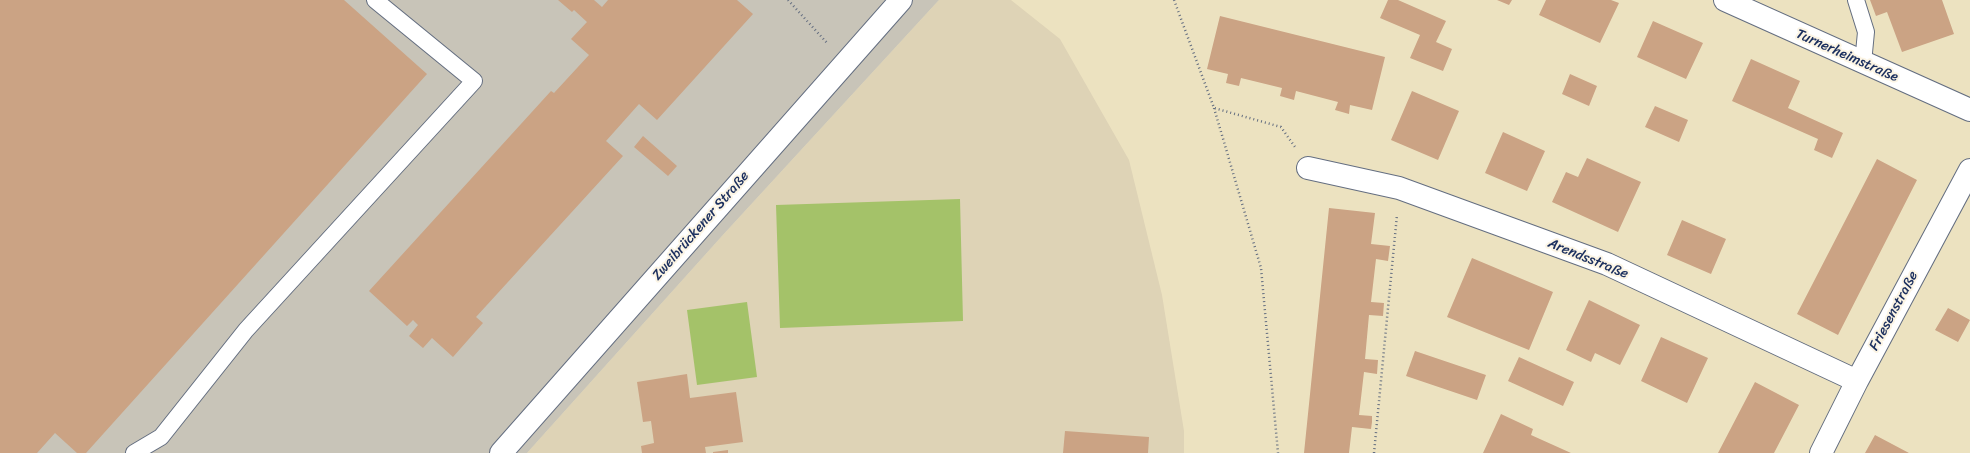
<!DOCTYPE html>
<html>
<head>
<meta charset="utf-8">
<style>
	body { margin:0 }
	canvas { display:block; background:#ece2c0 }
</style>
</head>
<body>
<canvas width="1970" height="453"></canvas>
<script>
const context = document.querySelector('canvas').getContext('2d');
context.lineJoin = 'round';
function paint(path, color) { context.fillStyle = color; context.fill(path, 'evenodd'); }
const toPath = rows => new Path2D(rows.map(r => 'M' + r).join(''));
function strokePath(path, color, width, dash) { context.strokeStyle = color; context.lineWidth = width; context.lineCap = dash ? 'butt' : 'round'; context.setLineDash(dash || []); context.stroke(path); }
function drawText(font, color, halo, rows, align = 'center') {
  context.font = font + ' Sriracha,sans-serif'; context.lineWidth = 4; context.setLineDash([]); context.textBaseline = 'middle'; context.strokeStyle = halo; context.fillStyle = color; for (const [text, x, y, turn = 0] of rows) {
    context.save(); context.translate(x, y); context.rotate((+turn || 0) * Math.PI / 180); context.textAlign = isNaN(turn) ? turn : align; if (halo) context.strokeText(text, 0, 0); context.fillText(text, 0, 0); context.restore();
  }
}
paint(toPath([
	[939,0,1011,0,1060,39,1129,160,1162,295,1184,431,1184,453,527,453,722,236]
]), '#ded3b6');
paint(toPath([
	[0,0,939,0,722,236,527,453,0,453]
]), '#c8c4b8');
paint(toPath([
	[960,199,963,321,780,328,776,205],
	[747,302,757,377,697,385,687,310]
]), '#a4c269');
paint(toPath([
	[0,0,344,0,427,74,86,453,77,453,55,433,37,453,0,453],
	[558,0,594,0,602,7,608,0,737,0,753,14,657,120,639,104,606,141,623,156,476,317,483,323,453,357,432,338,423,348,409,336,418,325,413,320,407,326,369,291,551,91,554,93,589,55,571,39,587,22,574,10,572,12],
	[1388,0,1398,0,1446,21,1436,42,1452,49,1443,71,1410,58,1420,35,1380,18],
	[1497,0,1512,0,1509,5],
	[1546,0,1611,0,1619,3,1600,43,1539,15],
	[1870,0,1942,0,1954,34,1902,52,1887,12,1876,16],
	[1220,16,1385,57,1372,110,1350,105,1349,114,1335,110,1338,102,1296,91,1294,100,1280,96,1282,88,1241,78,1239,86,1226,83,1228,74,1207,69],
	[1653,21,1703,43,1686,79,1637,57],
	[1751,59,1800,81,1788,108,1843,133,1832,158,1814,150,1818,139,1732,101],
	[1570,74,1597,86,1589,106,1562,94],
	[1412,91,1459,111,1438,160,1391,140],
	[1655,106,1688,120,1679,142,1645,127],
	[1503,132,1545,151,1527,191,1485,173],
	[643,136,677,166,668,176,634,147],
	[1587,158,1641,182,1618,232,1552,202,1566,172,1578,177],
	[1877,159,1917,180,1838,335,1797,314],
	[1329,208,1375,213,1371,244,1390,246,1388,261,1376,259,1371,302,1384,303,1383,316,1369,315,1365,359,1378,360,1377,374,1364,372,1359,415,1372,416,1372,422,1371,429,1352,427,1349,453,1304,453],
	[1682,220,1726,239,1711,274,1667,255],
	[1472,258,1553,292,1529,350,1447,317],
	[1589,300,1640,325,1620,365,1595,353,1591,362,1566,350],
	[1948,308,1970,320,1958,342,1935,330],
	[1661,337,1708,358,1687,403,1641,381],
	[1415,351,1486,375,1477,400,1406,376],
	[1519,357,1574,382,1563,406,1508,381],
	[687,374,690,398,736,392,743,442,705,447,706,453,642,453,641,446,654,443,651,421,643,422,637,382],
	[1755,382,1799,405,1774,453,1718,453],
	[1501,414,1533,429,1531,435,1571,453,1483,453],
	[1065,431,1149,437,1148,453,1063,453],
	[1875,435,1909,453,1865,453],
	[728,450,728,453,713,453,713,452]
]), '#cba384');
const lane = toPath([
	[1856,0,1866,32,1863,63],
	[134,453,161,437,246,330,474,81,375,0]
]);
const street = toPath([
	[1725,0,1970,110],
	[1308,168,1399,188,1607,264,1857,381],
	[501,453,901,0],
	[1821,453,1857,381,1970,170]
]);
strokePath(lane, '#646e80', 18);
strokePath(street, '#646e80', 24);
strokePath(toPath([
	[788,0,828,44],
	[1174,0,1214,108,1281,127,1295,147],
	[1214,108,1261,268,1278,453],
	[1374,453,1397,215]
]), '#646e80', 2.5, [1, 3]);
strokePath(lane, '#fff', 16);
strokePath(street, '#fff', 22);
drawText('14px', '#1b2f5e', '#fcf5e5', [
	["Turnerheimstraße",1847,56,24],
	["Zweibrückener Straße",701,226,-49],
	["Arendsstraße",1588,259,22],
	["Friesenstraße",1894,311,-62]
]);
</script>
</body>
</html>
